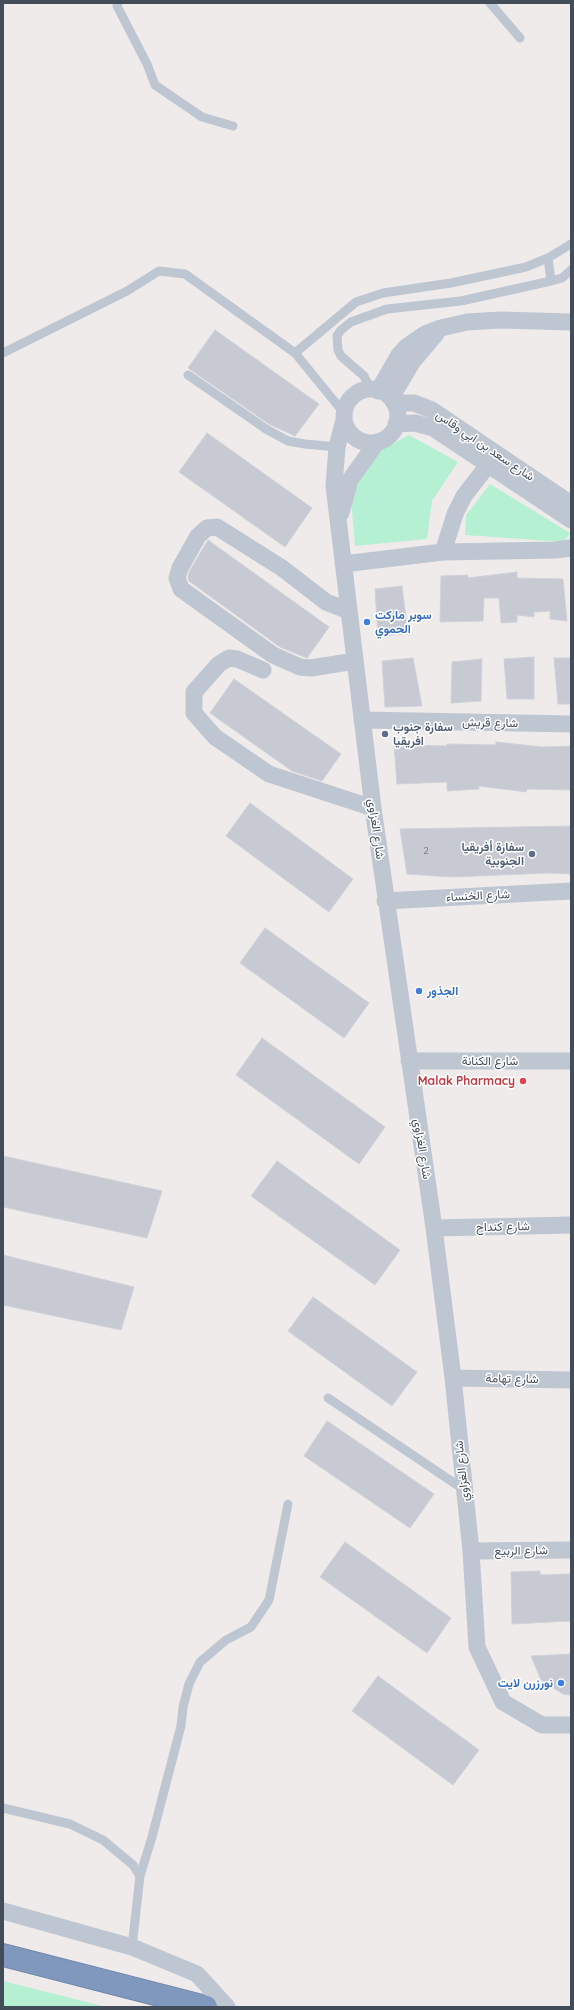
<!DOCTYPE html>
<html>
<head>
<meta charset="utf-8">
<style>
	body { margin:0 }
	#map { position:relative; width:574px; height:2010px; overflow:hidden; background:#efebeb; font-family:Quicksand,sans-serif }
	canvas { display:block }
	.frame { position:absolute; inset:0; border:4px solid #434d59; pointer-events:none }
</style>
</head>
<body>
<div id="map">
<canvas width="574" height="2010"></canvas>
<div class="frame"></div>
</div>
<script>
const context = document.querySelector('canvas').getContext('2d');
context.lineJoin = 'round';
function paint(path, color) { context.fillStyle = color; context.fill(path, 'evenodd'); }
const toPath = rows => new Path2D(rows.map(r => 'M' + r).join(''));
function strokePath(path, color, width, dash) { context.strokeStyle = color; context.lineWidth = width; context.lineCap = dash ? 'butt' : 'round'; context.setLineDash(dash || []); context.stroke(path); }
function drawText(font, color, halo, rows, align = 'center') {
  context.font = font + ' Quicksand,Vazirmatn,sans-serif'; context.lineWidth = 3; context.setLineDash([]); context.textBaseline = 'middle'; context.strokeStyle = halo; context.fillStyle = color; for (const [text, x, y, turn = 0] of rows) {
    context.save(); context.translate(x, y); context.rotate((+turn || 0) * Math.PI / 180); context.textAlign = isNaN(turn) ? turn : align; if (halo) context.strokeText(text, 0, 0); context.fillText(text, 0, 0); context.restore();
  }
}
paint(toPath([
	[409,435,458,462,432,501,427,539,355,546,351,499,373,454],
	[490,484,570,533,564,542,465,535,466,515],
	[3,1981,106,2007,3,2007]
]), '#b6f0d2');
const building = toPath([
	[215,330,319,404,295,436,269,424,188,368,215,330],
	[207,433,312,508,285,547,179,472,207,433],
	[208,540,329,627,307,658,280,647,189,581,188,578,189,572,208,540],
	[517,572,517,578,563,579,567,621,550,619,550,611,534,612,534,617,517,615,517,622,501,623,499,598,484,598,483,621,440,622,441,576,468,575,468,578,517,572],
	[402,586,408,634,378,636,375,589,402,586],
	[534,657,534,699,507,699,504,659,534,657],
	[413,658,422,706,385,707,382,661,413,658],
	[554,658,571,658,571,704,558,704,554,658],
	[482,659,481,701,451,703,452,662,482,659],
	[234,679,341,754,322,781,292,771,210,713,234,679],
	[496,742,542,747,571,746,571,790,527,789,526,792,479,786,479,789,447,791,447,782,397,784,394,745,447,746,447,744,496,745,496,742],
	[250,803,353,879,329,912,226,836,250,803],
	[571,826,571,874,549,873,452,877,407,874,400,829,571,826],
	[265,928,369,1003,344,1038,240,963,265,928],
	[262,1038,385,1127,359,1164,236,1075,262,1038],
	[3,1156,162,1191,147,1238,3,1207,3,1156],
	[277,1161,400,1250,375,1285,251,1196,277,1161],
	[3,1255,134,1287,121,1330,3,1305,3,1255],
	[313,1297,417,1372,392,1406,288,1331,313,1297],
	[327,1421,434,1494,410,1528,304,1456,327,1421],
	[345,1542,451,1618,427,1653,320,1577,345,1542],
	[540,1571,540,1575,571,1574,571,1621,512,1624,511,1572,540,1571],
	[571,1654,571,1695,563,1694,541,1680,531,1656,571,1654],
	[378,1676,479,1750,453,1785,352,1711,378,1676]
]);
paint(building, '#c7cad2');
strokePath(building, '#cfd1d8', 1);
const motorway = toPath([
	[3,1955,206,2007]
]);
strokePath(motorway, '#6b83a9', 24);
strokePath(toPath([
	[118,3,117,6,147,64,155,85,202,117,233,126],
	[490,3,520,38],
	[548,258,551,281],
	[3,353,127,291,159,271,185,274,295,353,344,413],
	[295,353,356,302,383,293,451,283,526,267,548,258,571,244],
	[188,375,266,429,288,441,305,444,337,447],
	[370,389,364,376,341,356,338,350,337,336,341,330,351,322,387,309,461,301,551,281,562,278,571,270],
	[328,1398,463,1489],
	[3,1808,70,1824,103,1840,133,1865,140,1876,132,1947],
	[140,1876,152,1837,181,1726,183,1707,189,1684,200,1662,226,1640,251,1627,269,1600,288,1504]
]), '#bec6d2', 9);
strokePath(toPath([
	'344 416a27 27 0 1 1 54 0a27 27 0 1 1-54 0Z',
	[378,391,399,355,406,347,425,334,441,328,467,322,501,320,571,322],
	[391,398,413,361,436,334],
	[394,403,414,403,432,410,571,504],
	[344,420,337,447,334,486,373,808,434,1228,453,1378,471,1551,477,1647,503,1702,542,1725,571,1725],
	[396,424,415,423,433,428,571,520],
	[341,513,350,480,377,442],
	[443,552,455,514,464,496,488,465],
	[343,564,443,552,555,550,571,548],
	[349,611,326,602,282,568,217,527,207,528,198,536,180,568,177,578,181,589,273,655,300,667,311,668,355,661],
	[263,670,237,659,229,658,219,664,194,692,194,713,215,737,269,774,373,808],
	[362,720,571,724],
	[385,901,571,891],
	[409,1061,571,1061],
	[434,1228,571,1225],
	[453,1378,571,1380],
	[471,1551,571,1550],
	[3,1911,132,1947,197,1974,227,2007]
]), '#bec6d2', 17);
strokePath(motorway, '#8098be', 22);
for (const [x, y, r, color] of [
	[367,622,4,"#3f7fe0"],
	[385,734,4,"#5c6f8a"],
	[532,854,4,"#5c6f8a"],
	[419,991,4,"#3f7fe0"],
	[523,1081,4,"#e0444e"],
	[561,1683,4,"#3f7fe0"]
]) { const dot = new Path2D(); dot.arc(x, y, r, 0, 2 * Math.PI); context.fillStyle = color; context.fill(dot); strokePath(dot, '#fff', 1.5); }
drawText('10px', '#646c77', null, [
	["2",426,851]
]);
drawText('12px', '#434d59', '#fff', [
	["شارع سعد بن ابي وقاس",485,446,34],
	["شارع قريش",490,723,1],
	["شارع الغزاوي",376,829,82],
	["شارع الخنساء",478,896,-3],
	["شارع الكنانة",490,1061],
	["شارع الغزاوي",422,1149,81],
	["شارع كنداح",503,1227,-1],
	["شارع تهامة",512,1379,1],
	["شارع الغزاوي",462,1471,-96],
	["شارع الربيع",521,1551,-1]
]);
drawText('bold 12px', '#366cbe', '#fff', [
	["سوبر ماركت",375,615],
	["الحموي",375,629],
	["الجذور",427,991],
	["نورزرن لايت",553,1683,"right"]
], 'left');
drawText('bold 12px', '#4e5e75', '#fff', [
	["سفارة جنوب",393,727],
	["افريقيا",393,741],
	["سفارة أفريقيا",524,847,"right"],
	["الجنوبية",524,861,"right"]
], 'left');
drawText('bold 12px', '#be3a42', '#fff', [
	["Malak Pharmacy",515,1081]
], 'right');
</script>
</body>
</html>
